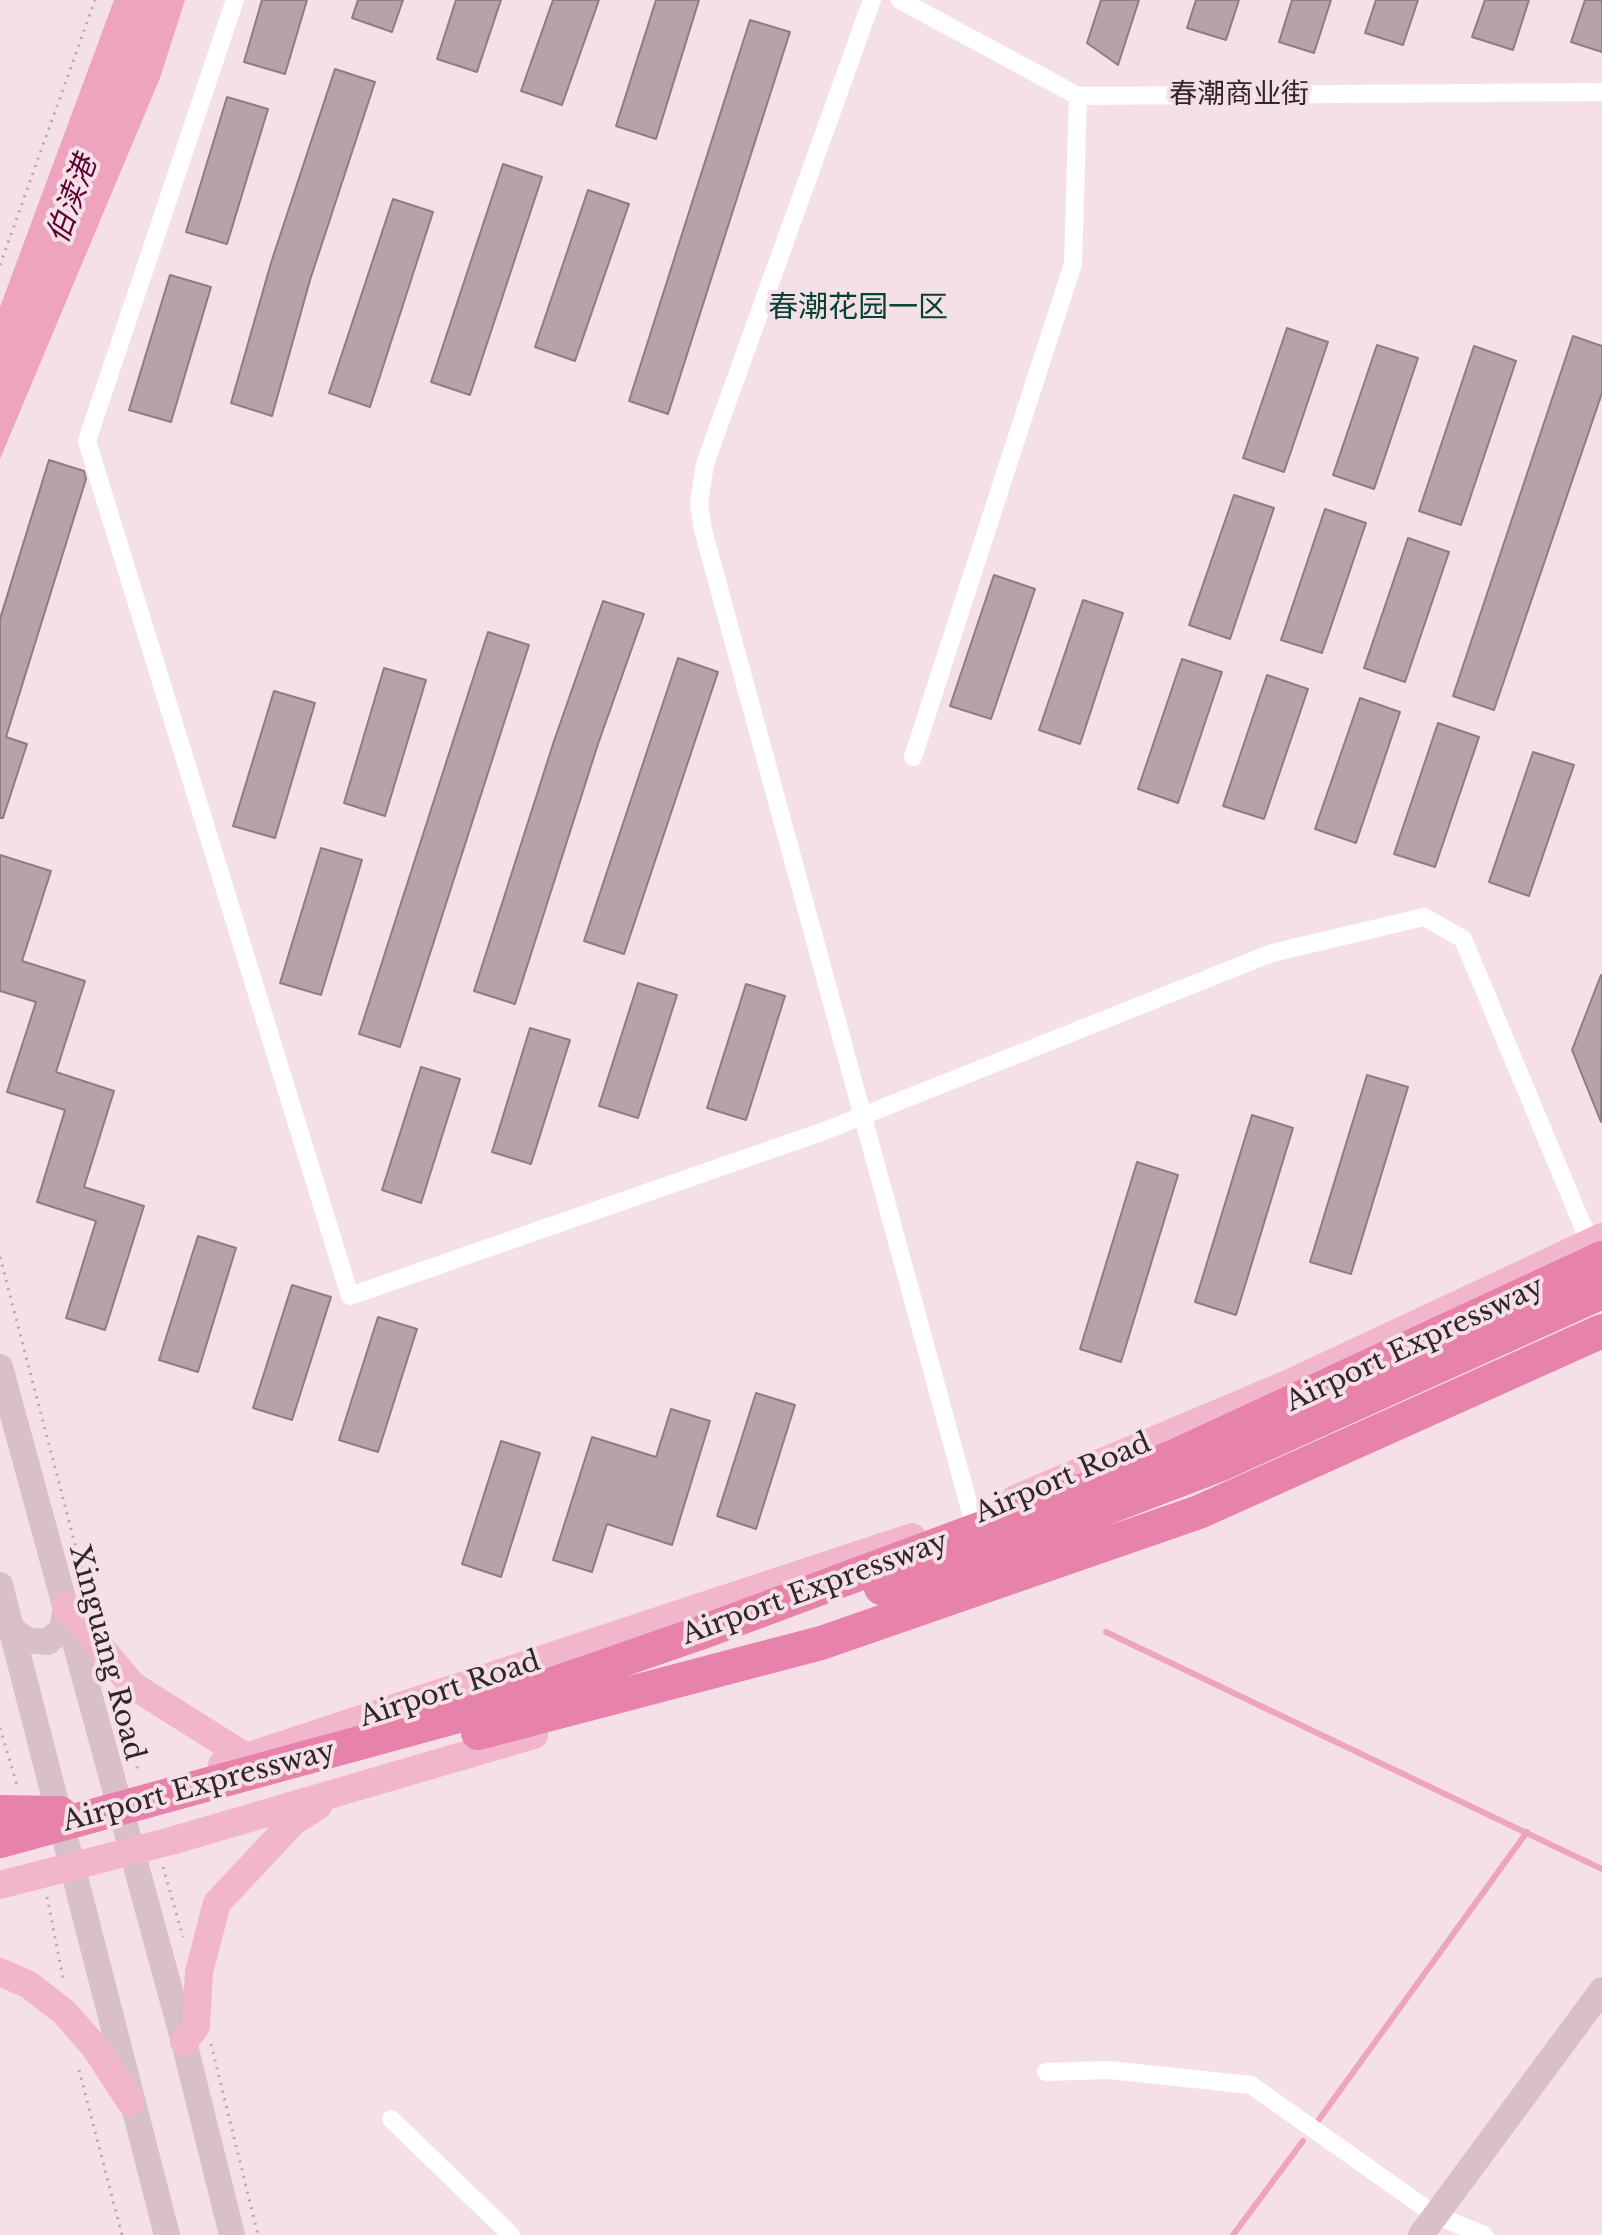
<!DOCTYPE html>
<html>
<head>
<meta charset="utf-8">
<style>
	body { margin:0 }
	canvas { display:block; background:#f6e0e7 }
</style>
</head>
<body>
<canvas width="1602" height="2235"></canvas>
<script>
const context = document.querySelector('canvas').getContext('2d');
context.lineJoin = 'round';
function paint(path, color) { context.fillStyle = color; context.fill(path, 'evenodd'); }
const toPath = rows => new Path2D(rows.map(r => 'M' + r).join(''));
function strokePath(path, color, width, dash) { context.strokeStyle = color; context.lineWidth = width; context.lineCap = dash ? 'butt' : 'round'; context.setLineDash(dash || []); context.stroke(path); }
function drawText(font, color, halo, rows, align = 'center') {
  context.font = font + ' "Libre Baskerville","Noto Sans SC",serif'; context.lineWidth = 8; context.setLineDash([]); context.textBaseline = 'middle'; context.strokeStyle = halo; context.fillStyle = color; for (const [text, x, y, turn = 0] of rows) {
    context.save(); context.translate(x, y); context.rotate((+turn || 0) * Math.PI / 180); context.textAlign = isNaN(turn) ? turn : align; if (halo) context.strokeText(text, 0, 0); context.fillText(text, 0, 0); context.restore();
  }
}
paint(toPath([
	[114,0,185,0,160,78,0,459,0,307]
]), '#eea3bf');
strokePath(toPath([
	[1106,1632,1602,1869],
	[1315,2125,1527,1832],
	[1233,2235,1303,2141]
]), '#eea3bf', 6);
const building = toPath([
	[262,0,307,0,285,74,244,62,262,0],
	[358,0,403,0,392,32,352,18,358,0],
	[456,0,501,0,477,72,437,59,456,0],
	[553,0,599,0,562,105,521,91,553,0],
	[656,0,699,0,656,139,616,126,656,0],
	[1101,0,1139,0,1118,65,1087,43,1101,0],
	[1196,0,1239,0,1226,40,1187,28,1196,0],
	[1292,0,1331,0,1314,53,1279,42,1292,0],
	[1376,0,1418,0,1403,45,1365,33,1376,0],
	[1485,0,1529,0,1513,50,1472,37,1485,0],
	[1585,0,1602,0,1602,52,1571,42,1585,0],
	[750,20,790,32,668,414,629,401,750,20],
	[335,69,375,82,310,280,272,416,231,403,271,263,335,69],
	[227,97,268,109,227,244,186,232,227,97],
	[503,164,542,177,470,395,431,382,503,164],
	[588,190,629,204,575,361,535,347,588,190],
	[393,199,433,212,370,407,329,393,393,199],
	[170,275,211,287,171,422,129,410,170,275],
	[1287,328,1328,342,1284,472,1243,458,1287,328],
	[1573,336,1602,346,1602,393,1494,710,1453,696,1573,336],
	[1377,345,1418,358,1374,489,1333,475,1377,345],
	[1474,346,1516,361,1461,525,1419,511,1474,346],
	[49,460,84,471,86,479,6,737,27,744,3,818,0,818,0,619,49,460],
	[1234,495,1274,508,1230,639,1189,625,1234,495],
	[1325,509,1366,523,1322,653,1281,640,1325,509],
	[1408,538,1449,552,1405,682,1364,668,1408,538],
	[994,575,1035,589,991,719,950,706,994,575],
	[1083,600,1123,613,1080,744,1039,730,1083,600],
	[603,601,644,614,598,744,515,1004,474,991,554,741,603,601],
	[488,632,529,645,400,1047,359,1034,488,632],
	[678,658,718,672,624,954,584,941,678,658],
	[1182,659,1222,672,1178,803,1138,789,1182,659],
	[384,668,426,680,385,816,344,803,384,668],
	[1267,675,1308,689,1264,819,1223,806,1267,675],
	[274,691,315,703,275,838,233,826,274,691],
	[1360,698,1400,712,1356,843,1315,829,1360,698],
	[1438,723,1479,737,1435,867,1394,854,1438,723],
	[1533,752,1574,765,1529,896,1489,882,1533,752],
	[321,848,362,860,321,995,280,983,321,848],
	[0,855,51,871,22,961,85,981,56,1072,114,1091,84,1187,144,1206,105,1330,66,1318,96,1221,37,1202,65,1110,7,1092,36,1002,0,991,0,855],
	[1601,975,1602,976,1601,1122,1572,1050,1601,975],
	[638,983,677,995,638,1118,599,1106,638,983],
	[746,984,785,996,746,1120,707,1108,746,984],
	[530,1028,570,1040,531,1164,492,1152,530,1028],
	[421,1067,460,1079,421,1203,382,1190,421,1067],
	[1367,1075,1408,1087,1351,1274,1310,1262,1367,1075],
	[1252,1115,1293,1128,1236,1315,1195,1302,1252,1115],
	[1137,1162,1178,1175,1121,1362,1080,1349,1137,1162],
	[198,1236,236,1248,198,1372,159,1360,198,1236],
	[292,1285,331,1297,292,1420,253,1408,292,1285],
	[378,1317,417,1329,378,1452,339,1440,378,1317],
	[756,1393,795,1405,756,1529,717,1516,756,1393],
	[671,1409,710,1421,672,1545,607,1524,592,1572,553,1560,592,1437,656,1457,671,1409],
	[501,1441,540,1453,501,1577,462,1564,501,1441]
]);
paint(building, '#b7a2a9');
strokePath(building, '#8f7b82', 2);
strokePath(toPath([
	[0,265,95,0],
	[0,1257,88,1594],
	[119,1705,139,1774],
	[0,1728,17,1785],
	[163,1867,183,1937],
	[47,1897,64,1983],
	[211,2044,258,2235],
	[79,2070,122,2235]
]), '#b8a6ac', 3, [2, 6]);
strokePath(toPath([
	[235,0,87,441,350,1296,827,1130,1272,953,1424,917,1463,939,1590,1243],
	[872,0,705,464,699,503,703,530,977,1535],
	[900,0,1078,96,1602,92],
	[913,757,1073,264,1078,96],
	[1046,2072,1109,2070,1251,2085,1435,2215,1484,2235],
	[391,2119,511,2235]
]), '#fff', 18);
strokePath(toPath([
	[0,1367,184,2042,232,2235],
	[0,1585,167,2235],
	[10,1628,27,1640,48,1642,62,1629,66,1606],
	[1421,2235,1602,1990]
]), '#d9bfc9', 26);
strokePath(toPath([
	[1015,1499,1290,1383,1602,1237],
	[66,1606,132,1685,246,1757],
	[222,1765,912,1537],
	[0,1885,171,1841,534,1735],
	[0,1972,29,1985,64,2012,94,2046,130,2101],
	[184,2042,196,2026,199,1972,217,1903,294,1821,318,1806]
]), '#f1b5cc', 28);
strokePath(toPath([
	[881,1588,988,1553,1221,1464,1602,1292],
	[478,1733,821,1643,1199,1512,1602,1331],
	[0,1812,60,1813],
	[0,1841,469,1713,700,1633,1173,1457,1602,1258]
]), '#e783aa', 34);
drawText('28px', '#2f272a', '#f6e0e7', [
	["春潮商业街",1239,95],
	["Airport Expressway",1415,1345,-25],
	["Airport Road",1063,1479,-23],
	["Airport Expressway",815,1589,-20],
	["Xinguang Road",106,1653,75],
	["Airport Road",450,1690,-18],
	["Airport Expressway",199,1787,-15]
]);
drawText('italic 30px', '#5c0333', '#f6e0e7', [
	["伯渎港",73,200,-70]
]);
drawText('30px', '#064136', '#f6e0e7', [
	["春潮花园一区",858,309]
]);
</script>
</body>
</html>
